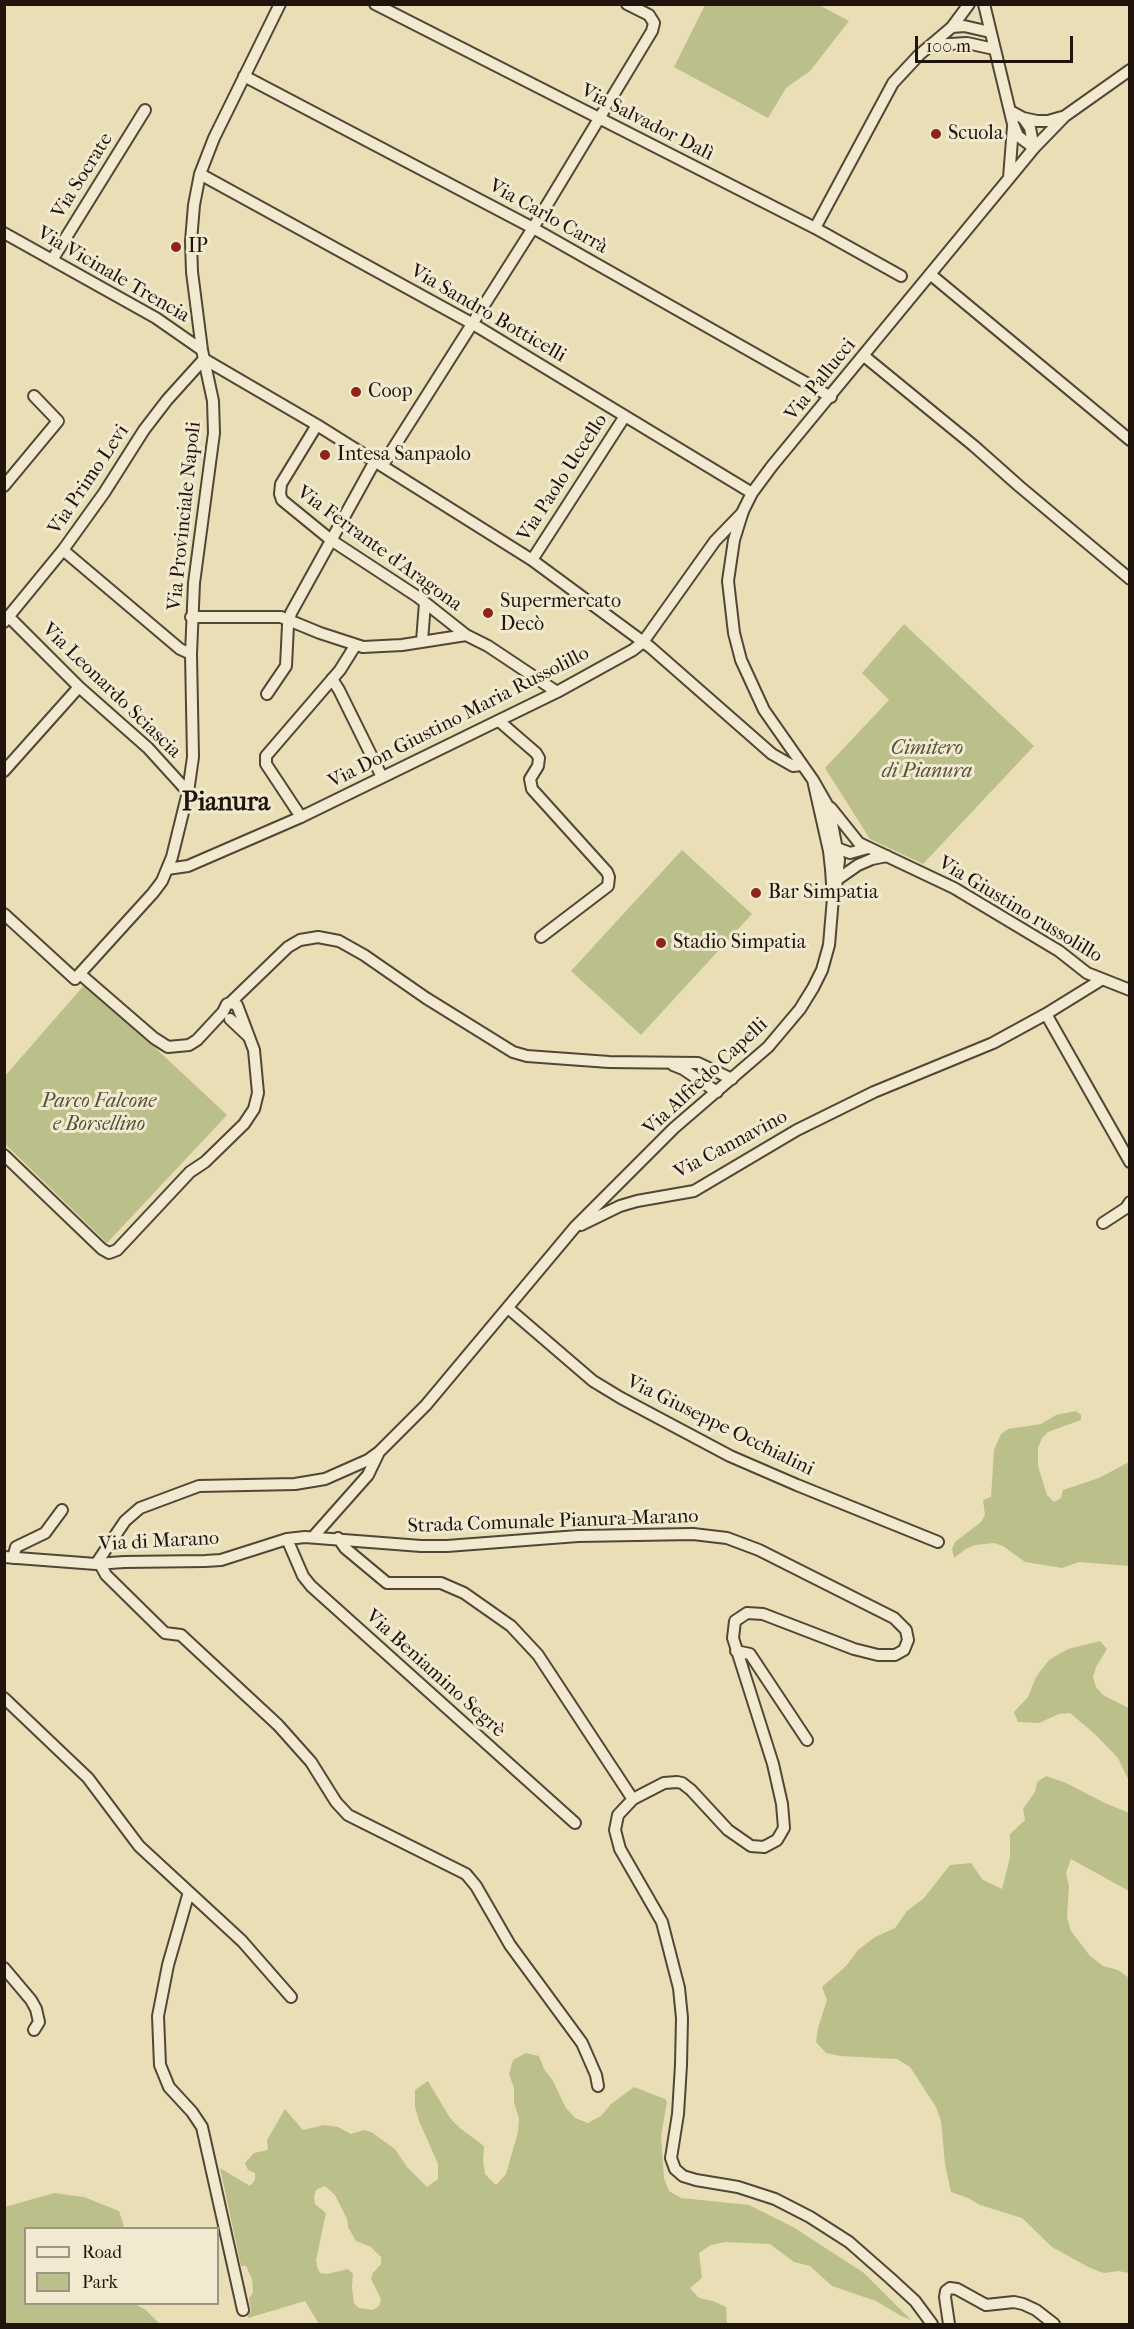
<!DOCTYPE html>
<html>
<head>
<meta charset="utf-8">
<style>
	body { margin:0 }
	#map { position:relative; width:1134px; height:2329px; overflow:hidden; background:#e9deb6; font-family:"IM FELL French Canon",serif }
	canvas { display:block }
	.frame { position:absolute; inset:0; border:6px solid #21140c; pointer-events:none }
	.legend { position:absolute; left:24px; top:2227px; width:195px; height:78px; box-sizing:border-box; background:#f1ead0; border:2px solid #9e9482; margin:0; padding:8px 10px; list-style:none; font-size:18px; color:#21140c }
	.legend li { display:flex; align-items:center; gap:12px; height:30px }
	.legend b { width:30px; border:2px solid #9e9482 }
	.scale { position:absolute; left:915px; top:36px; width:158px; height:27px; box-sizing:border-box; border:3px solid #21140c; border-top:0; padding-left:8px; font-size:18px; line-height:21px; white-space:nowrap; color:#21140c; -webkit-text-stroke:4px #f1ead0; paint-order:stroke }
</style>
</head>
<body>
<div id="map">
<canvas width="1134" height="2329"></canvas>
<div class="frame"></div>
<ul class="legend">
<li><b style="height:8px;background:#f1ead0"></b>Road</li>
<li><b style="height:16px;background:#bbc08b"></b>Park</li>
</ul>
<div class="scale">100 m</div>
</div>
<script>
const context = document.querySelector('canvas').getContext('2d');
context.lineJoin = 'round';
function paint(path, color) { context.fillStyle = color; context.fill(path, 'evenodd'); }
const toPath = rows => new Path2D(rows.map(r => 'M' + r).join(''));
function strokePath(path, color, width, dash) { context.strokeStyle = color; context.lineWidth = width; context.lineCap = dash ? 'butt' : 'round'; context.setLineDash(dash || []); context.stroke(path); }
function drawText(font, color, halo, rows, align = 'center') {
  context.font = font + ' "IM FELL French Canon",serif'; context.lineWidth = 6; context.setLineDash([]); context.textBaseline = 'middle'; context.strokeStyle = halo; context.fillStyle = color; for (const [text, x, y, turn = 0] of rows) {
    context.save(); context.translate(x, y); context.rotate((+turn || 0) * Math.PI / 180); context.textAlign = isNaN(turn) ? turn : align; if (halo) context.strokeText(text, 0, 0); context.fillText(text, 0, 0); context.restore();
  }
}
paint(toPath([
	[705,5,819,5,849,21,810,71,786,88,768,118,674,67],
	[904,624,1034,746,923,864,870,839,825,768,889,700,862,673],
	[682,850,752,914,641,1035,571,971],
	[86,983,227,1115,107,1243,5,1144,5,1076],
	[1076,1411,1081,1415,1081,1420,1048,1432,1042,1438,1038,1448,1038,1466,1047,1495,1054,1502,1061,1498,1063,1490,1099,1478,1129,1462,1129,1566,1079,1562,1062,1568,1025,1562,1003,1546,994,1543,975,1545,966,1549,954,1558,952,1549,955,1542,981,1522,985,1515,983,1500,991,1497,994,1450,1001,1434,1008,1429,1041,1424,1056,1415],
	[1100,1641,1107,1649,1096,1667,1093,1677,1096,1687,1103,1695,1129,1708,1129,1781,1118,1758,1095,1734,1070,1713,1059,1714,1039,1723,1018,1722,1014,1712,1028,1697,1036,1677,1049,1660,1068,1649],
	[1046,1776,1066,1783,1105,1803,1129,1813,1129,1891,1071,1859,1066,1873,1069,1887,1067,1917,1071,1931,1090,1956,1103,1966,1118,1970,1129,1978,1129,2273,1118,2271,1104,2273,1090,2268,1052,2247,1022,2218,980,2205,968,2198,951,2192,945,2164,941,2121,936,2107,910,2067,897,2059,840,2056,826,2053,816,2042,818,2028,827,2000,822,1987,846,1966,858,1950,875,1937,895,1928,907,1911,924,1898,950,1865,971,1863,983,1880,1002,1889,1010,1858,1010,1834,1025,1820,1023,1809,1035,1792,1037,1782],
	[526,2053,539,2056,544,2069,553,2081,566,2108,575,2118,588,2123,601,2116,611,2104,634,2087,665,2099,667,2102,661,2136,664,2178,669,2191,681,2198,749,2205,793,2227,864,2273,911,2320,901,2316,876,2301,832,2286,810,2266,794,2262,770,2244,725,2242,711,2245,699,2253,702,2278,690,2288,699,2298,713,2301,726,2307,727,2324,319,2324,305,2301,248,2318,247,2313,251,2311,249,2298,253,2293,252,2279,246,2266,241,2266,220,2168,250,2186,255,2180,255,2173,248,2170,245,2163,254,2153,268,2150,267,2140,285,2109,303,2130,324,2125,338,2127,351,2134,364,2130,371,2132,395,2149,407,2167,427,2187,438,2179,438,2164,419,2121,415,2107,415,2090,428,2081,450,2118,460,2128,484,2146,483,2160,485,2174,496,2185,506,2174,518,2132,519,2118,514,2103,514,2088,509,2074,513,2060],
	[325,2186,335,2195,347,2219,348,2227,356,2241,371,2247,381,2257,381,2264,373,2273,371,2279,381,2299,379,2306,373,2310,359,2308,354,2303,352,2288,353,2274,348,2269,327,2274,320,2273,317,2267,316,2260,326,2213,315,2204,314,2197,316,2190],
	[54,2193,84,2197,119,2211,124,2227,26,2228,26,2304,135,2304,146,2310,160,2324,5,2324,5,2207]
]), '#bbc08b');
const minor = toPath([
	[375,4,815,228,901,276],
	[984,4,1013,124,1018,136,1034,148],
	[952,27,964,26,990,32],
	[932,45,967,43,994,49],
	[244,76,533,228,831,397],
	[1010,111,1023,118,1037,121,1048,121,1062,117],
	[1023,118,1030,128,1034,148],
	[200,174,473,324,752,493],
	[1009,178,1013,127],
	[815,228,893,83,919,55,952,27,969,4],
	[4,233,156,318,202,350],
	[52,260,145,110],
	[930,274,1130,440],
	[864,356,974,446,1019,486,1130,579],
	[204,359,317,425,532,560,650,647,772,754,793,766,801,765],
	[317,425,281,484,280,494,282,500,331,540,418,597,466,635],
	[382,466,533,228,652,31,654,23,649,15,627,4],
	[4,486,58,421,34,396],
	[63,550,180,649,191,654],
	[532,560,625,416],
	[9,617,79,687,148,748,188,792],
	[191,617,281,617,320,633,363,647,402,645,466,635,488,646,557,692],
	[4,622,63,550,104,493,144,430,167,400,204,359],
	[422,641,425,603],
	[332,679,339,690,382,777],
	[267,694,286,666,288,625,291,613,375,461],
	[499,721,536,753,539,758,538,766,530,779,532,789,607,872,609,877,608,886,541,937],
	[4,771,79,687],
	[831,808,859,843,954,888,1059,951,1087,973,1130,990],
	[301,817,266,764,266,756,340,670,355,646],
	[837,848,850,853,868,848],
	[167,869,188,866,301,817,557,692,633,650,643,642,715,541,743,512],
	[838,879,858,865,872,859,887,856],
	[836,888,839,860,829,808,813,780,764,710,741,660,734,633,728,581,734,540,743,511,752,493,772,466,1034,148,1065,116,1130,70],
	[4,914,75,979,153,893,162,881,172,857,188,792,193,757,191,654,194,583,214,433,213,401,202,350,192,272,191,241,194,205,200,174,214,138,280,4],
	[230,1003,288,947,300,940,318,937,339,941,364,955,426,998,513,1052,527,1056,609,1062,698,1063,732,1079],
	[1046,1014,1130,1162],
	[230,1019,248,1036],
	[673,1065,683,1069,717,1092],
	[4,1155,102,1249,109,1253,117,1250,190,1172,205,1162,244,1124,254,1109,258,1093,254,1050,237,1005,232,1003,227,1004,223,1012,197,1040,189,1045,168,1047,154,1038,80,974],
	[1103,1223,1126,1208,1130,1202],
	[581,1225,620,1206,637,1201,694,1191,797,1130,874,1092,993,1043,1046,1014,1101,980],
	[508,1308,593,1381,621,1398,730,1456,797,1485,938,1542],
	[313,1537,368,1475,379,1452],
	[338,1538,345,1548,387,1583,441,1583,464,1593,511,1626,538,1655,630,1795],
	[287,1539,303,1576,311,1586,575,1823],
	[4,1557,96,1564,124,1562,205,1561,221,1560,287,1539,305,1537,421,1546,447,1546,578,1536,693,1534,727,1538,759,1550,894,1618,906,1630,908,1640,904,1650,895,1655,878,1655,854,1649,763,1614,747,1613,735,1621,733,1638,773,1764,782,1804,784,1828,777,1840,764,1847,751,1846,728,1830,691,1790,682,1783,677,1782,664,1783,633,1799,618,1815,615,1830,620,1849,662,1922,679,1988,682,2018,681,2065,678,2114,671,2158,675,2169,683,2176,696,2180,738,2187,775,2199,810,2217,849,2242,890,2278,915,2301,932,2324],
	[13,1558,16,1547,45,1533,62,1510],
	[96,1564,125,1521,140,1508,199,1486,295,1484,325,1479,368,1460,379,1452,426,1405,575,1227,674,1128,768,1047,800,1009,813,988,822,970,829,945,833,898,831,869,829,851,813,780],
	[100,1564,106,1575,165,1633,181,1635,278,1725,311,1762,336,1802,348,1815,466,1874,476,1886,510,1945,582,2043,596,2075,598,2086],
	[736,1651,750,1654,807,1740],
	[4,1698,88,1778,139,1846,242,1941,291,1997],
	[189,1892,168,1965,158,2016,160,2065,169,2087,192,2112,202,2127,243,2310],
	[4,1968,31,2000,36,2009,39,2022,34,2030],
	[949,2324,945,2297,946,2291,950,2288,957,2289,986,2305,1014,2302,1023,2304,1036,2310,1054,2324]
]);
strokePath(minor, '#534636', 14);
strokePath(minor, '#f1ead0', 10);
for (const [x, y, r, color] of [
	[936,134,6,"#8f2418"],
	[176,247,6,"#8f2418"],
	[356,392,6,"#8f2418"],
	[325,455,6,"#8f2418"],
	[488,613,6,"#8f2418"],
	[756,893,6,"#8f2418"],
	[661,943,6,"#8f2418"]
]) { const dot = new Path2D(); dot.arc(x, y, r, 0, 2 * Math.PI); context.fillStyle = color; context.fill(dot); strokePath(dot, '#f1ead0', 2); }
drawText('20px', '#21140c', '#f1ead0', [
	["Via Salvador Dalì",647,123,27],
	["Via Socrate",83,176,-58],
	["Via Carlo Carrà",548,217,29],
	["Via Vicinale Trencia",113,275,30],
	["Via Sandro Botticelli",488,314,30],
	["Via Pallucci",821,380,-51],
	["Via Paolo Uccello",563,478,-57],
	["Via Primo Levi",89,480,-56],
	["Via Provinciale Napoli",185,516,-84],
	["Via Ferrante d'Aragona",379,549,36],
	["Via Leonardo Sciascia",111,691,44],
	["Via Don Giustino Maria Russolillo",459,718,-27],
	["Via Giustino russolillo",1020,910,31],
	["Via Alfredo Capelli",706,1077,-43],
	["Via Cannavino",731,1145,-28],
	["Via Giuseppe Occhialini",720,1426,26],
	["Strada Comunale Pianura-Marano",553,1522,-2],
	["Via di Marano",159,1542,-3],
	["Via Beniamino Segrè",435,1674,42]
]);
drawText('20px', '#21140c', '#f1ead0', [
	["Scuola",948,134],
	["IP",188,247],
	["Coop",368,392],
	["Intesa Sanpaolo",337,455],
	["Supermercato",500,602],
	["Decò",500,625],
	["Bar Simpatia",768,893],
	["Stadio Simpatia",673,943]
], 'left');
drawText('italic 20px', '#575038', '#f1ead0', [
	["Cimitero",927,749],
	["di Pianura",927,772],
	["Parco Falcone",99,1102],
	["e Borsellino",99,1125]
]);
drawText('bold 26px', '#21140c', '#f1ead0', [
	["Pianura",226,804]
]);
</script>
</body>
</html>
